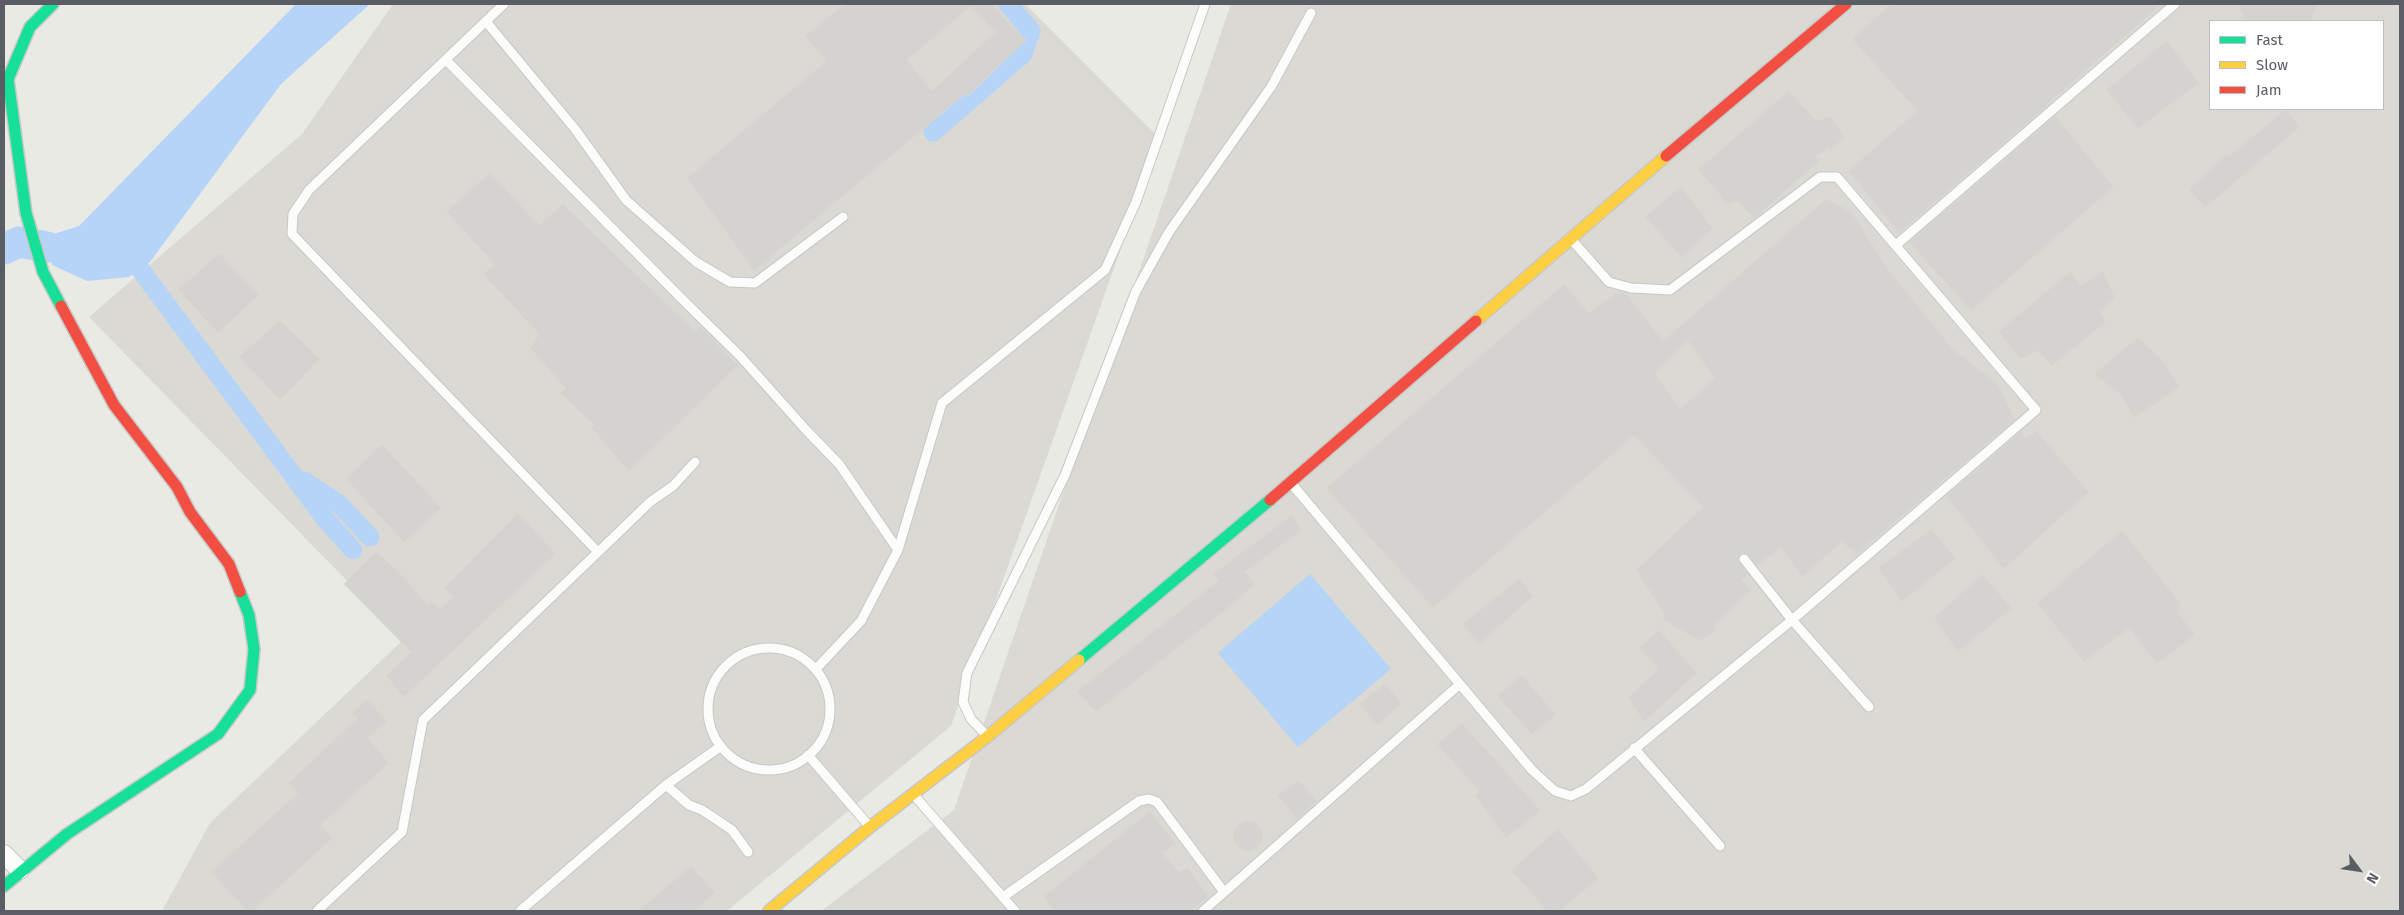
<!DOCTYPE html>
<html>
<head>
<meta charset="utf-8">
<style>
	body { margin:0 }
	#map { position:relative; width:2404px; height:915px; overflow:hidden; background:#eaeae4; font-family:"Fira Sans",sans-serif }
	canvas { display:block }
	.frame { position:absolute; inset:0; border:5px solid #5a5d63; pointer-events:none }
	.legend { position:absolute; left:2209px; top:20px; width:175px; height:90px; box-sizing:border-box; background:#fff; border:1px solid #bdbec1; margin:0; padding:6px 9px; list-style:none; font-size:15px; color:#5a5d63 }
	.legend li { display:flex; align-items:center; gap:10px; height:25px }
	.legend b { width:25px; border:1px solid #bdbec1 }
	.north { position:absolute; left:2334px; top:845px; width:50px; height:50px; -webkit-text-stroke:4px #fff; paint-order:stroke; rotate:121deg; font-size:14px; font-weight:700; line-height:20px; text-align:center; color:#5a5d63 }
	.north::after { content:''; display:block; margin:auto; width:18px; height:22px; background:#5a5d63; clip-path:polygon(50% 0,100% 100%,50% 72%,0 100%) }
</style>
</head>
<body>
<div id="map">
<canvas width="2404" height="915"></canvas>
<div class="frame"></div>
<ul class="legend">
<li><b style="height:6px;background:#16e098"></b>Fast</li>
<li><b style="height:6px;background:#ffcf43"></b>Slow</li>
<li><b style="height:6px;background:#f24e42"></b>Jam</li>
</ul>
<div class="north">N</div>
</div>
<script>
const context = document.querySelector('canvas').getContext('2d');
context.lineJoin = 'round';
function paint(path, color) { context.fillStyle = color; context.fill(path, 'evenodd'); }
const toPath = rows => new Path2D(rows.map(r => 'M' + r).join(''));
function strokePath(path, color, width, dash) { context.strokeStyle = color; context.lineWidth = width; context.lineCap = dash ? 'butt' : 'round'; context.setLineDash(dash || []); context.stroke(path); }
paint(toPath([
	[393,4,1025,4,1160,139,951,726,727,911,162,911,210,823,404,639,89,317,302,134],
	[1231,4,2400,4,2400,911,821,911,954,810],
	[2210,21,2383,21,2383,109,2210,109]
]), '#dad9d4');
paint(toPath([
	[296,4,370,4,281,84,150,262,129,277,87,281,52,265,44,237,79,226],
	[1310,574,1391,669,1298,747,1218,653]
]), '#b6d4f7');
strokePath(toPath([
	[933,132,1023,54,1031,31,1008,4],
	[140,269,326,520,353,550],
	[304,481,340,505,370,537]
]), '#b6d4f7', 19);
strokePath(toPath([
	[4,249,19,242,47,247]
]), '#b6d4f7', 31);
const building = toPath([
	[844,4,991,4,1026,40,968,96,966,93,754,271,687,178,826,61,805,36,844,4],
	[971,6,995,32,932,91,907,60,971,6],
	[1891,4,2162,4,2046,105,2047,106,1899,233,1848,171,1917,111,1852,39,1891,4],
	[2239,4,2318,4,2311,21,2244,21,2239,4],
	[2167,40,2199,83,2138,129,2106,90,2167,40],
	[1789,90,1816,121,1830,116,1845,137,1831,150,1829,147,1816,157,1819,161,1754,219,1738,201,1728,204,1698,170,1789,90],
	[2286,109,2300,127,2205,208,2189,189,2226,155,2228,157,2286,109],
	[2055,116,2114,187,1971,311,1909,242,2055,116],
	[490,173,539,225,563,204,695,331,700,326,738,365,629,472,591,427,594,425,560,393,565,388,530,348,539,334,483,274,494,264,446,211,490,173],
	[1681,186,1713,229,1682,258,1645,217,1681,186],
	[1826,199,1851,211,1887,268,1953,349,1998,384,2015,420,1857,554,1842,542,1802,577,1781,547,1758,566,1747,553,1741,554,1738,560,1748,574,1742,580,1752,590,1716,623,1716,631,1699,641,1662,619,1665,615,1636,570,1703,507,1634,436,1433,608,1326,488,1564,284,1589,313,1618,291,1626,293,1663,341,1826,199],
	[1688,341,1714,378,1680,409,1655,373,1688,341],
	[219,253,259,295,218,333,178,290,219,253],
	[2103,270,2115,298,2101,312,2106,322,2052,366,2038,351,2020,359,1998,332,2071,271,2081,286,2103,270],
	[280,320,320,359,280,400,239,357,280,320],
	[2138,337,2164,362,2180,387,2134,418,2121,395,2094,374,2138,337],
	[2036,430,2089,492,2004,569,1946,496,2021,431,2025,439,2036,430],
	[382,444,441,508,404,543,346,479,382,444],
	[518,513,556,554,404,697,386,676,411,652,344,584,376,551,404,577,427,605,431,601,440,609,453,597,444,588,518,513],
	[1292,515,1302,530,1245,572,1255,584,1233,604,1096,712,1077,691,1218,581,1213,574,1292,515],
	[1931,529,1956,558,1902,602,1878,568,1931,529],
	[2122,530,2182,605,2177,611,2195,635,2157,664,2129,628,2084,662,2037,603,2122,530],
	[1982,574,2012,608,1958,652,1934,618,1982,574],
	[1520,578,1533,596,1480,644,1462,624,1520,578],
	[1659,630,1697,673,1644,722,1628,698,1658,669,1639,648,1659,630],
	[1522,675,1556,715,1532,735,1497,696,1522,675],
	[1385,683,1402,704,1377,725,1359,704,1385,683],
	[367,699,387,721,368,738,389,763,321,825,333,838,253,911,247,911,211,872,298,793,289,783,357,718,352,713,367,699],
	[1462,723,1541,811,1506,838,1475,795,1479,791,1437,744,1462,723],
	[1299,780,1317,801,1297,819,1277,795,1299,780],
	[1150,811,1175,843,1163,853,1179,872,1188,868,1209,897,1190,911,1055,911,1043,897,1150,811],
	'1233 836a15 15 0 1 1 30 0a15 15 0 1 1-30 0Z',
	[1558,829,1599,878,1560,911,1547,911,1511,870,1558,829],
	[691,866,715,893,694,911,638,911,691,866]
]);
paint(building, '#d4d3cf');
strokePath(building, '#dad9d4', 1);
const lane = toPath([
	[504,4,486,21,493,30,575,129,626,200,696,262,730,282,755,283,843,217],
	[486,21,309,190,293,214,292,234,598,552],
	[446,60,681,298,740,356,807,431,839,464,898,550],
	[1896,245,2175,4],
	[1291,483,1532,770,1555,791,1571,796,1586,789,1792,620,2036,410,1837,177,1820,177,1670,290,1631,288,1609,282,1570,238],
	[1744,559,1792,620,1869,707],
	'708 709a61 61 0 1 1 122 0a61 61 0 1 1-122 0Z',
	[816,669,861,621,898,550,942,403,1105,270,1136,202,1205,4],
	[987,736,971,719,963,702,967,673,1065,475,1136,291,1169,232,1271,87,1311,13],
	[1634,748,1720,846],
	[808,755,870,827],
	[666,785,689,805,702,810,732,830,748,852],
	[913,794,1015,911],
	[1003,897,1139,801,1149,799,1157,802,1224,892],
	[317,911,402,832,423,720,618,533,650,502,673,486,695,462],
	[520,911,666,785,721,746],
	[1203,911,1460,684]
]);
const street = toPath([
	[4,854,20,870]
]);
const fast = toPath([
	[53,4,30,27,8,79,26,213,43,272,61,306],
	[1079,660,1270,500],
	[4,886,67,834,218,734,250,690,254,649,249,615,240,592]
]);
const slow = toPath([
	[1476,321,1666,156],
	[769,911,870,827,987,737,1079,660]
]);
const jam = toPath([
	[1666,156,1846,4],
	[61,306,114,405,177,487,190,512,229,564,240,592],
	[1270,500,1476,321]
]);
strokePath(lane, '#c7c8c6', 11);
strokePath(street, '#c7c8c6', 20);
strokePath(fast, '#c7c9c8', 14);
strokePath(slow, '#c7c9c8', 14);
strokePath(jam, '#c7c9c8', 14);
strokePath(lane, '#fcfcfb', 9);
strokePath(street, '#fcfcfb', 18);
strokePath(fast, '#16e098', 11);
strokePath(slow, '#ffcf43', 11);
strokePath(jam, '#f24e42', 11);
</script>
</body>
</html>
